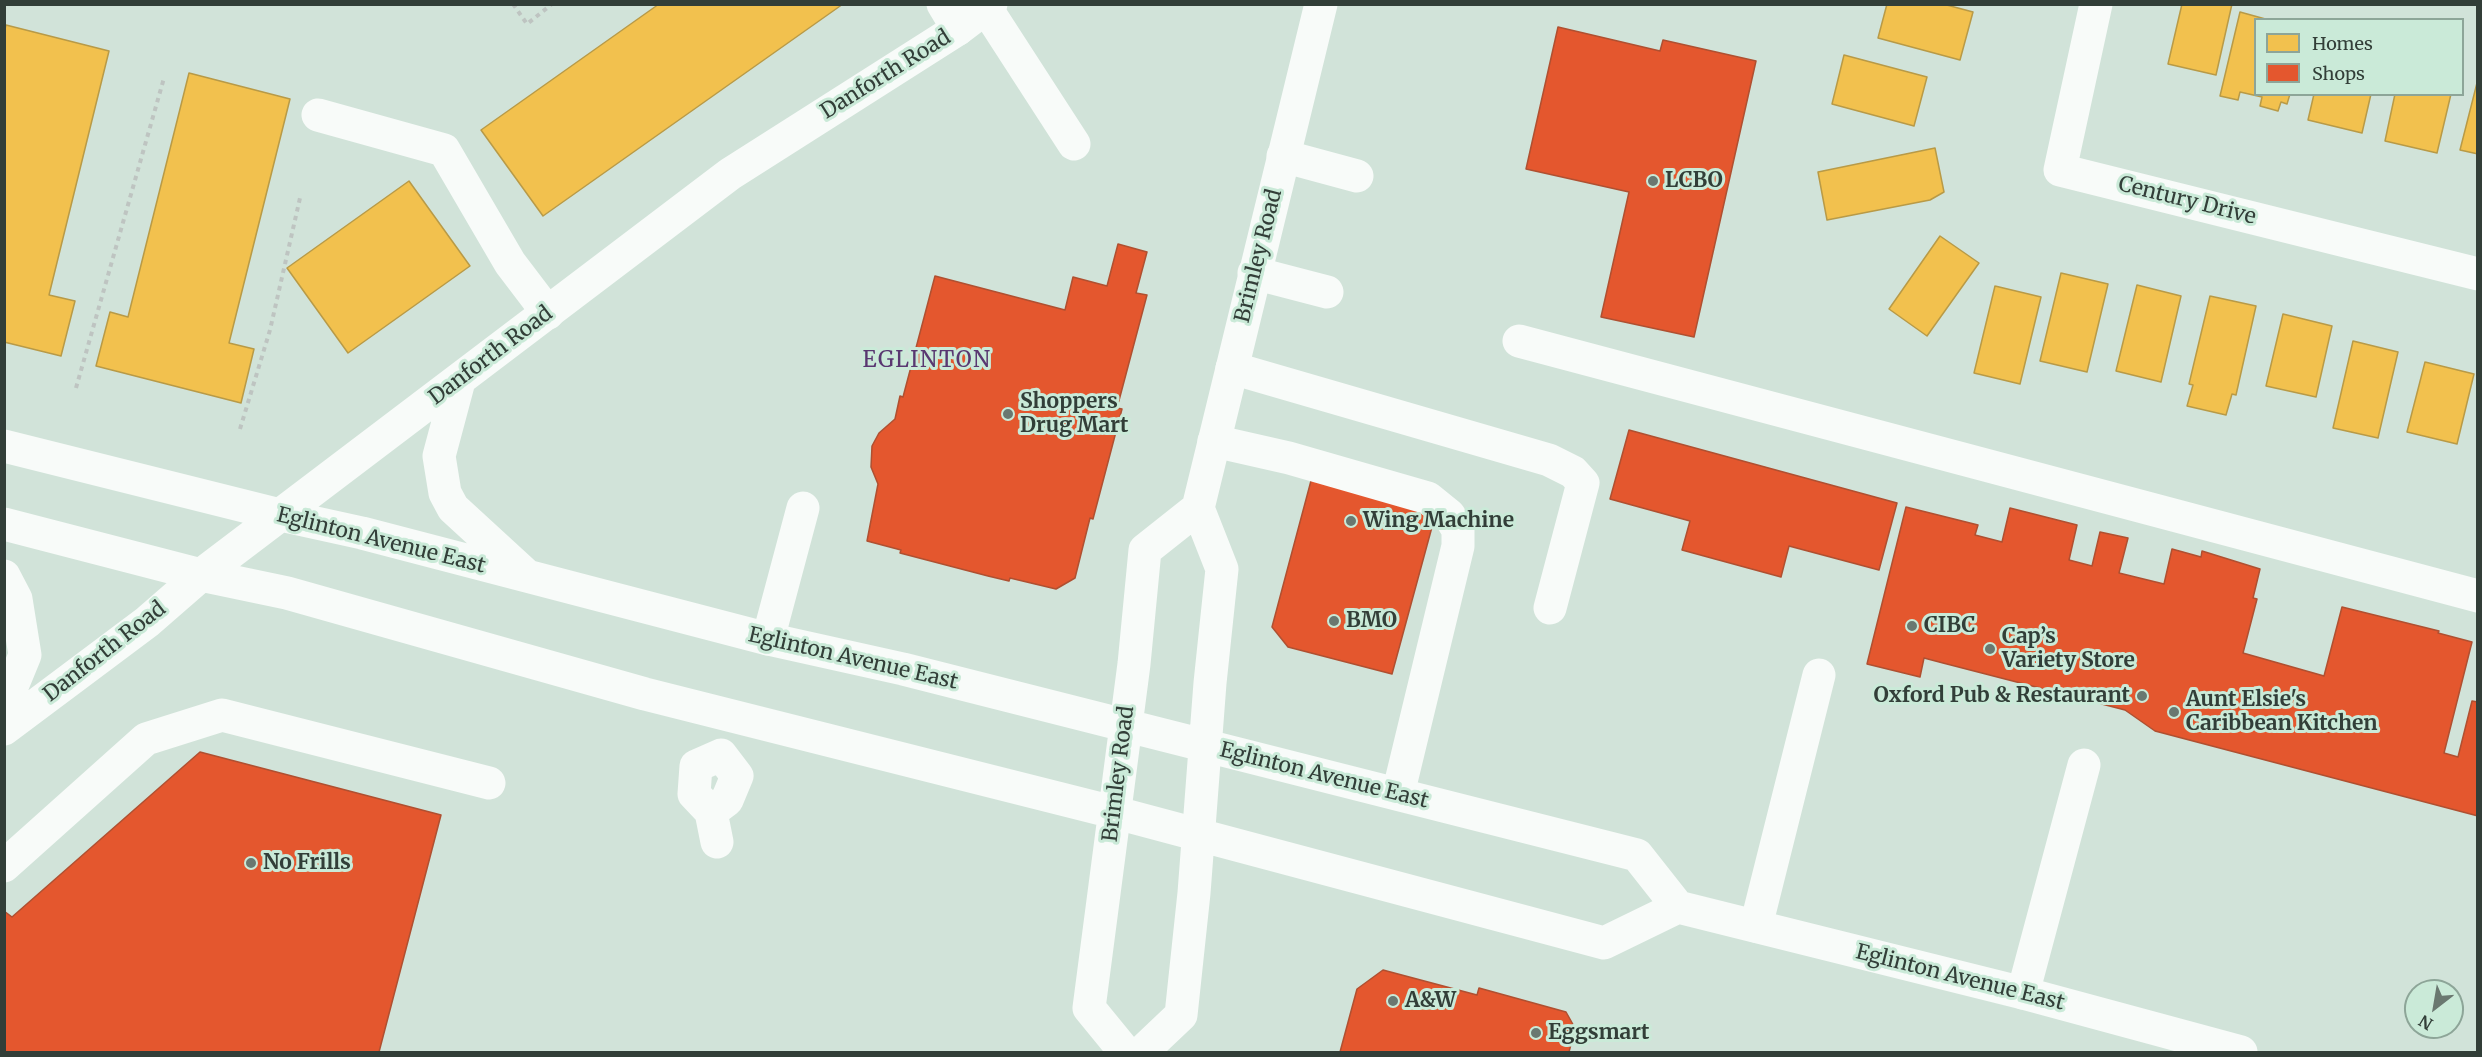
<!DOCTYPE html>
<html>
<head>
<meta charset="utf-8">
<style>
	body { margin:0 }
	#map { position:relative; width:2482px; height:1057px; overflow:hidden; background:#d1e3d9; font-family:Merriweather,serif }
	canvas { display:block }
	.frame { position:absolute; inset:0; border:6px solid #323e38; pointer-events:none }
	.legend { position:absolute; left:2254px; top:18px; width:210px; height:78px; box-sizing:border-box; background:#caead8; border:2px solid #8da598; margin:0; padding:8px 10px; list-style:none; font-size:18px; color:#323e38 }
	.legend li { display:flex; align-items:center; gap:12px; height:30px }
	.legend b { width:30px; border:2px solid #8da598 }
	.north { position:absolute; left:2404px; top:979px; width:60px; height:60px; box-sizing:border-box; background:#caead8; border:2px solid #8da598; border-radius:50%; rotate:211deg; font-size:16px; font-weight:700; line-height:24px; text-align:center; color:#323e38 }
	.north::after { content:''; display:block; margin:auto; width:21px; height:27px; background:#6a7870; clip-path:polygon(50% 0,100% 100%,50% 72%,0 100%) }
</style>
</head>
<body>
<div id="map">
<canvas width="2482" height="1057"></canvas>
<div class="frame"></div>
<ul class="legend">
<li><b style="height:16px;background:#f2c14e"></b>Homes</li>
<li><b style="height:16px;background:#e4572e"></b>Shops</li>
</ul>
<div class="north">N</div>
</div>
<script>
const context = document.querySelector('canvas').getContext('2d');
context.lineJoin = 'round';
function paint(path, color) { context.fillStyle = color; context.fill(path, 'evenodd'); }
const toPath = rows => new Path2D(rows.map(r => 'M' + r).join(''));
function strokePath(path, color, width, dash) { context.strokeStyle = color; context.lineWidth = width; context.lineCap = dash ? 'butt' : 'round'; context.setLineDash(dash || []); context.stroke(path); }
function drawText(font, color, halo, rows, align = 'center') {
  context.font = font + ' Merriweather,serif'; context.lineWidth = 6; context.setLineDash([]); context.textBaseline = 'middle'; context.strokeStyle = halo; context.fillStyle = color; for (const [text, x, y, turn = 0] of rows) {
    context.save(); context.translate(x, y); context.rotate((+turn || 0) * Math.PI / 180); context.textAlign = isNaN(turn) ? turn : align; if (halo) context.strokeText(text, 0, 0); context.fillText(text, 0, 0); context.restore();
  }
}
const homes = toPath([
	[659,4,843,4,543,216,481,130,659,4],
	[1887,4,1943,4,1973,12,1960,60,1878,38,1887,4],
	[2182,4,2232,4,2216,75,2168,64,2182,4],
	[2240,12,2269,20,2256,20,2256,94,2290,94,2287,104,2281,102,2278,111,2260,106,2262,97,2240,92,2238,100,2220,96,2240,12],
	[6,25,109,51,49,295,75,301,61,356,4,342,4,33,6,25],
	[1844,55,1927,77,1914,126,1832,104,1844,55],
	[189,73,290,99,229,343,254,349,241,403,96,366,110,312,128,317,189,73],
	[2478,79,2478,154,2460,150,2478,79],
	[2314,94,2371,94,2362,133,2308,120,2314,94],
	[2395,94,2451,94,2437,153,2385,141,2395,94],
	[1935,148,1944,192,1930,200,1827,220,1818,172,1935,148],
	[409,181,470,266,348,353,287,268,409,181],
	[1940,236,1979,263,1927,336,1889,309,1940,236],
	[2061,273,2108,284,2087,372,2040,361,2061,273],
	[2137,285,2181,296,2161,382,2116,371,2137,285],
	[1995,286,2041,297,2020,384,1974,373,1995,286],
	[2210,296,2256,306,2236,395,2232,394,2226,415,2187,406,2193,385,2189,384,2210,296],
	[2283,314,2332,326,2316,397,2266,386,2283,314],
	[2353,341,2398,352,2378,438,2333,428,2353,341],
	[2425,362,2474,374,2457,444,2407,432,2425,362]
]);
paint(homes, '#f2c14e');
strokePath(homes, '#b89a47', 1.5);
const shops = toPath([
	[1558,27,1660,51,1663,40,1756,61,1694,337,1601,317,1629,192,1526,169,1558,27],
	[1118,244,1147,252,1136,293,1147,295,1117,408,1122,409,1093,519,1090,518,1075,578,1056,589,1010,578,1009,581,988,576,900,553,901,550,867,541,878,484,871,467,872,446,879,433,895,419,900,396,903,397,935,276,1065,310,1073,277,1107,286,1118,244],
	[1629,430,1897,503,1879,570,1789,546,1781,577,1682,550,1690,521,1610,499,1629,430],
	[1312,477,1420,506,1432,527,1392,674,1288,647,1272,627,1312,477],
	[1906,507,1978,525,1975,535,2002,542,2010,508,2077,525,2069,560,2092,566,2100,532,2128,538,2119,573,2164,584,2172,549,2201,557,2202,551,2260,569,2253,598,2257,599,2243,653,2324,676,2342,607,2439,631,2438,633,2472,642,2444,753,2458,757,2472,701,2478,702,2478,816,2155,731,2125,710,1943,663,1924,658,1920,677,1867,664,1906,507],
	[200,752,441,815,379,1052,4,1052,4,911,12,917,200,752],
	[1383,970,1477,995,1479,988,1566,1012,1575,1028,1569,1052,1340,1052,1357,989,1383,970]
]);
paint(shops, '#e4572e');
strokePath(shops, '#af5031', 1.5);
strokePath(toPath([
	[513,4,527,24,552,4],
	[76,388,164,78],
	[240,429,270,330,300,198]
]), '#bec4c1', 4, [4.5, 4.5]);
strokePath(toPath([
	[943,4,958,29],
	[2096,4,2060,170,2478,274],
	[986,8,1074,144],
	[318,115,444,150,510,263,548,313],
	[1283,156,1357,176],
	[1254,273,1327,292],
	[1519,341,2478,596],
	[1232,368,1549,460,1573,472,1583,483,1550,608],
	[1214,441,1289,458,1428,498,1449,515,1458,530,1458,546,1398,794],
	[768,639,803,508],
	[711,812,727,800,737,776,721,755],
	[717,842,711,812,694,794,696,766,721,755],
	[4,866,146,739,222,715,489,783],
	[1756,926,1819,675],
	[2023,993,2084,765]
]), '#f8fbf9', 33);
strokePath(toPath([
	[459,381,439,456,445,493,453,508,526,575],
	[4,446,280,515,362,533,768,639,903,669,1637,855,1678,907,2023,993,2241,1052],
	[4,524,201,575,287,593,645,694,1113,812,1604,943,1678,907],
	[4,576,16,599,25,655,4,706],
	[4,729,147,622,201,575,730,174,958,29,991,4],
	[1125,1052,1089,1008,1134,664,1145,550,1198,508],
	[1142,1052,1181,1015,1194,893,1210,683,1222,569,1198,508,1321,4]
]), '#f8fbf9', 33);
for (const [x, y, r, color] of [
	[1653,181,6,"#6a7870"],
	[1008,414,6,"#6a7870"],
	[1351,521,6,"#6a7870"],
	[1334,621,6,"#6a7870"],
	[1912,626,6,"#6a7870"],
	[1990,649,6,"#6a7870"],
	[2142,696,6,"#6a7870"],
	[2174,712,6,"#6a7870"],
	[251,863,6,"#6a7870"],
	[1393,1001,6,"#6a7870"],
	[1536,1033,6,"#6a7870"]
]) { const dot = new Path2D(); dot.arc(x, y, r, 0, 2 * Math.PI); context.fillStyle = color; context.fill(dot); strokePath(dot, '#caead8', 2); }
drawText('21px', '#323e38', '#caead8', [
	["Danforth Road",886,75,-32],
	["Century Drive",2187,201,14],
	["Brimley Road",1259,256,-76],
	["Danforth Road",491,356,-37],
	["Eglinton Avenue East",381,541,14],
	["Danforth Road",105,652,-38],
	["Eglinton Avenue East",853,659,13],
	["Brimley Road",1119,774,-83],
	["Eglinton Avenue East",1324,776,14],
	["Eglinton Avenue East",1960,978,14]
]);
drawText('bold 21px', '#323e38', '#caead8', [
	["LCBO",1665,181],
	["Shoppers",1020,402],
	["Drug Mart",1020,426],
	["Wing Machine",1363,521],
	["BMO",1346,621],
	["CIBC",1924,626],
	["Cap’s",2002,637],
	["Variety Store",2002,661],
	["Oxford Pub & Restaurant",2130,696,"right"],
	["Aunt Elsie's",2186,700],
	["Caribbean Kitchen",2186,724],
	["No Frills",263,863],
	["A&W",1405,1001],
	["Eggsmart",1548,1033]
], 'left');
context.letterSpacing = '1.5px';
drawText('22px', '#593871', '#caead8', [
	["EGLINTON",927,361]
]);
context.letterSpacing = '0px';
</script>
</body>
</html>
